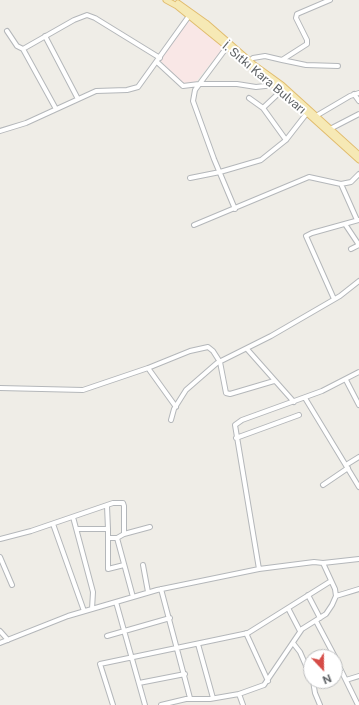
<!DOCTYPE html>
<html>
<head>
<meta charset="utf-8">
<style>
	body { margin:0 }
	#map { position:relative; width:359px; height:705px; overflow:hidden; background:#efede7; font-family:"Public Sans",sans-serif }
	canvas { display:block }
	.north { position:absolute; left:303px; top:649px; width:40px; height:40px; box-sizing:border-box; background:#fff; border:1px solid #bfc0c1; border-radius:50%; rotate:158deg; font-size:11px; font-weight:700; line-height:16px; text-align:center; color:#5e6265 }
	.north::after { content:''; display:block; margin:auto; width:14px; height:18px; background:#d54c47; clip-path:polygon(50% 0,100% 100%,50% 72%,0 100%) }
</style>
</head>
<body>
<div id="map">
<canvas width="359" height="705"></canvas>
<div class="north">N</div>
</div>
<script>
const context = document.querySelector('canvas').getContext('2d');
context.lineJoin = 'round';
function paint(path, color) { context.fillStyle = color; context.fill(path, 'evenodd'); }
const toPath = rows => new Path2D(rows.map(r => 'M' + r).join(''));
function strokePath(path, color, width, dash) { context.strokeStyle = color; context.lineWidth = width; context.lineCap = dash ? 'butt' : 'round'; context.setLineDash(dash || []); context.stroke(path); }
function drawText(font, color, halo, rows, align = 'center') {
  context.font = font + ' "Public Sans",sans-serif'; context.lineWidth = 4; context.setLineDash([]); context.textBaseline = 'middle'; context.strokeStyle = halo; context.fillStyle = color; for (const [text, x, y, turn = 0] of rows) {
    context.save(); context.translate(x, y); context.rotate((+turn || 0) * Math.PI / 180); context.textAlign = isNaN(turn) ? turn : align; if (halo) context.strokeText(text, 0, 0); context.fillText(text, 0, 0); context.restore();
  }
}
paint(toPath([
	[189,21,224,47,194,84,183,84,158,58]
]), '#f9e7e6');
const minor = toPath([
	[7,31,17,46,23,49,56,109],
	[45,36,78,99],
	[227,47,195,90,193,101,214,159,235,209],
	[23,49,74,20,87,15,95,18,160,58],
	[282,60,306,65,338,66],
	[157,62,183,86,199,84,237,84,256,87,274,85],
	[248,62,253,58,265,56,282,60,307,44,307,40,296,18,297,14,330,0],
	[281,91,263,108,286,140],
	[354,94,359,101],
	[249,98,263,108],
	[316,116,350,96,359,93],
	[330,129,359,114],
	[0,131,26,123,96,91,127,90,138,87,189,16],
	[190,178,220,172,261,160,286,140,307,113],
	[341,184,357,220],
	[345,224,359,245],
	[194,225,309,177,341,184,351,182,359,174],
	[351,249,359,245],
	[334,299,306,236,312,233,359,220],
	[247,349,294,402],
	[148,368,176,407],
	[346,380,359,405],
	[0,388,83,390,148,368,190,351,208,347,213,351,220,362,226,393,230,394,274,381],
	[305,398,359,487],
	[171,420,174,409,186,390,217,363,271,336,340,296,359,281],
	[236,438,299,415],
	[346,465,359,457],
	[323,485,348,468],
	[107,506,108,529],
	[73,517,93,592,92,609],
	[53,524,84,611],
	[124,534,150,527],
	[108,538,108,569,124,565],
	[117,538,133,597],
	[0,539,31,531,113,503,123,503,124,506,124,534,117,538,108,538,108,529,77,529],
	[0,557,12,585],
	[143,565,148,592],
	[259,569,235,425,242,420,322,391,359,372],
	[161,589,190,698],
	[308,595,320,618],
	[336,596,359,589],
	[116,602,145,705],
	[288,608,300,631],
	[316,621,335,657],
	[0,631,8,640],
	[246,633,268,681],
	[107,636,170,618],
	[0,643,68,616,157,590,259,569,314,562,323,563,359,559],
	[293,643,300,652,311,677],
	[198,644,213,698],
	[335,658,358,705],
	[346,680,359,676],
	[313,681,315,693,320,705],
	[139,683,185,674],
	[239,694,243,705],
	[113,705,100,664,248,633,331,581],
	[161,705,186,699,210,699,239,694,264,685,302,629,326,614,332,605,336,596,335,589,323,563]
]);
const major = toPath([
	[166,0,177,6,288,96,359,160],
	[178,3,206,23,253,64,282,85,359,155]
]);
strokePath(minor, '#b4b7ba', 6);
strokePath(major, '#e1bc6e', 7);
strokePath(minor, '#fff', 4);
strokePath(major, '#f6e9b5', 5);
drawText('12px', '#5e6265', '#fff', [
	["İ. Sıtkı Kara Bulvarı",264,78,40]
]);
</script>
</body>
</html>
